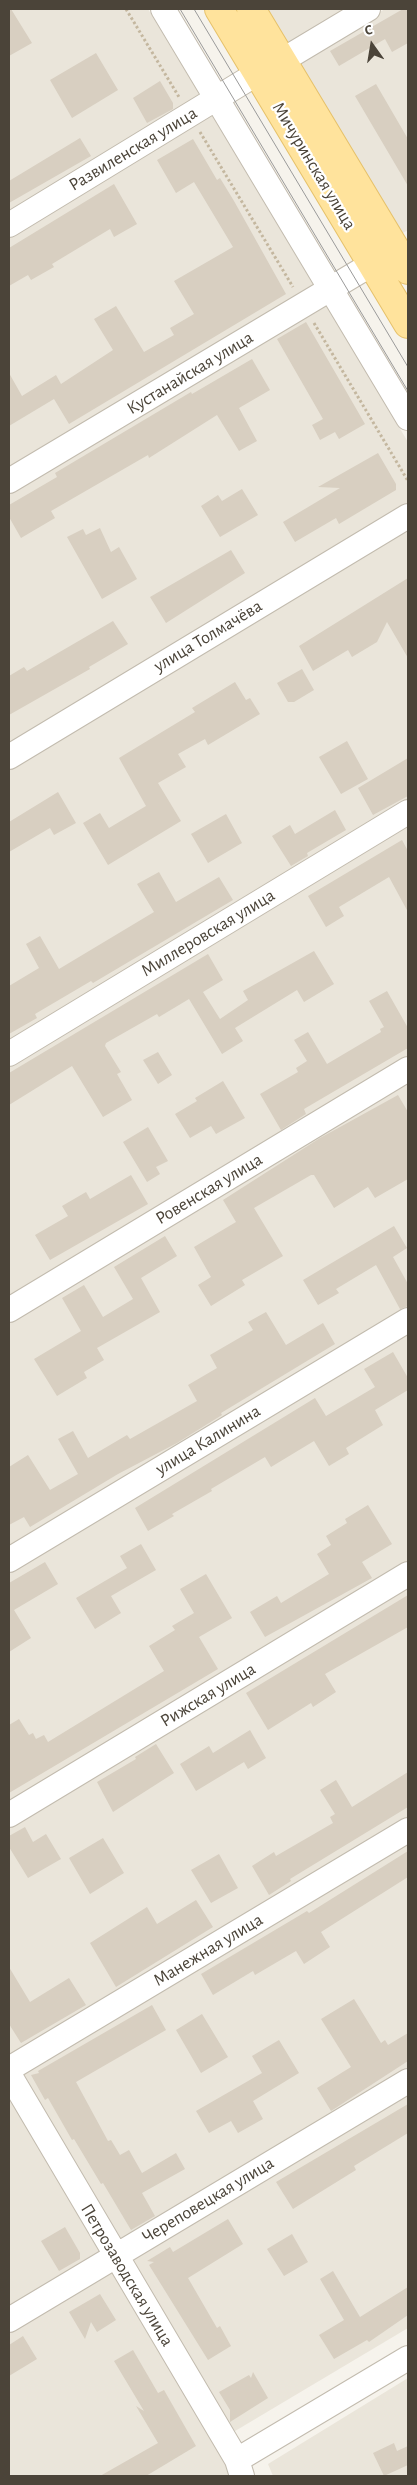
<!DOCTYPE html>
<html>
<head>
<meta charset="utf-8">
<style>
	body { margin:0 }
	#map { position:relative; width:417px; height:2485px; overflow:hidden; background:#f6f3ec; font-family:"Alegreya Sans",sans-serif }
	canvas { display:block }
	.frame { position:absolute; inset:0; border:10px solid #4b4439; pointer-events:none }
	.north { position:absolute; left:347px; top:20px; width:50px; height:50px; -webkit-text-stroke:4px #fff; paint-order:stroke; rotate:347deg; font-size:14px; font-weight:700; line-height:20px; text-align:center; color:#4b4439 }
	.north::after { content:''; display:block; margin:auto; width:18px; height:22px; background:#4b4439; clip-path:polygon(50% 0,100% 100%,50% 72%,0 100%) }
</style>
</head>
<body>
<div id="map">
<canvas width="417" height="2485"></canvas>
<div class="frame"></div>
<div class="north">С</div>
</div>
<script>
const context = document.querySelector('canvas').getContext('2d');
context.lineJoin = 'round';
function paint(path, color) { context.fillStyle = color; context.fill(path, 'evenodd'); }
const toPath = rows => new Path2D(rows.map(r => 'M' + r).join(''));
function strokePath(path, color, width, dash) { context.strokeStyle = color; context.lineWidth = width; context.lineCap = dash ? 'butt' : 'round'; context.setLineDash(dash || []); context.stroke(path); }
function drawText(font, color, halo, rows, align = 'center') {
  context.font = font + ' "Alegreya Sans",sans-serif'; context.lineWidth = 4.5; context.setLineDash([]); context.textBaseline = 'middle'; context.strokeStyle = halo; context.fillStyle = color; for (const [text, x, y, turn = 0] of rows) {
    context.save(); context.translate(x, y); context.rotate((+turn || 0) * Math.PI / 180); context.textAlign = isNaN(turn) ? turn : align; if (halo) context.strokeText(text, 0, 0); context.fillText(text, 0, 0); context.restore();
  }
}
paint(toPath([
	[9,9,148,9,408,442,408,2328,220,2440,236,2476,9,2476],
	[264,9,353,9,287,48],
	[385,9,408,9,408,230,398,236,295,63],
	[408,2378,408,2476,273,2476,268,2464]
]), '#eae5da');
paint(toPath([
	[9,9,11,9,32,43,9,56],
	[403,9,408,9,408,43,392,52,385,39,339,66,330,51],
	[96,53,118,90,72,118,50,80],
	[160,81,173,103,173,109,147,123,133,98],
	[376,84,408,139,408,186,355,96],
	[80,138,91,156,9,203,9,181],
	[193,139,217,180,220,178,234,201,286,294,69,424,54,399,9,426,9,373,22,396,56,375,61,384,113,350,94,319,116,306,144,352,174,335,170,328,194,314,174,281,233,247,194,182,176,193,157,160],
	[114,184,137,224,114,237,110,229,52,264,54,267,31,280,28,275,9,286,9,248],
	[306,322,365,424,339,439,335,432,320,440,312,425,323,419,277,339],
	[252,359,270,390,239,408,257,441,239,451,217,415,149,458,148,455,51,511,55,518,21,538,9,517,9,505,57,477,55,473,191,392,192,394],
	[378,453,396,484,396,490,339,524,336,518,295,542,283,522,340,488,318,487],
	[242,489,258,515,220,537,201,506,218,495,222,501],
	[100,528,111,552,119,547,137,579,102,599,67,537,83,529,86,535],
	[231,550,245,573,166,623,150,597],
	[408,578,408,658,387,622,377,642,352,657,348,650,313,671,299,646],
	[113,621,128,644,89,667,90,669,9,715,9,676,24,667,27,671],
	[302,669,314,690,294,702,288,702,277,683],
	[235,682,246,700,250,698,260,714,208,745,205,739,178,754,186,767,158,783,181,821,108,865,83,823,100,813,109,828,146,806,119,758,195,712,192,708],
	[347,741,368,779,341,794,319,757],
	[408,758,408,796,373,815,358,788],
	[58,792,76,823,54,835,50,828,9,852,9,822],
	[335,810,346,830,307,853,308,856,291,866,272,836,290,825,295,834],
	[226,814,242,843,208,863,191,834],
	[402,840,408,851,408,912,389,877,339,907,344,916,326,927,308,896],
	[159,872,176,902,219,877,233,900,93,983,91,981,35,1014,37,1018,9,1034,9,986,39,968,26,944,40,936,59,969,154,912,137,884],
	[314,951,334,984,304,1002,297,990,235,1028,243,1041,222,1054,189,999,159,1017,157,1014,106,1043,105,1046,121,1072,117,1074,132,1100,103,1117,72,1066,9,1105,9,1073,208,954,223,980,203,992,220,1019,248,1000,243,991],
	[387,991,408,1028,408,1048,304,1109,306,1114,281,1130,260,1094,298,1072,296,1068,307,1061,294,1040,308,1032,327,1064,381,1032,380,1029,384,1027,369,1001],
	[158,1052,172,1075,158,1084,143,1060],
	[223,1081,245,1118,216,1134,211,1126,190,1138,175,1114,197,1101,195,1098],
	[398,1095,408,1112,408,1179,375,1198,368,1187,334,1208,314,1175,311,1175,254,1208,283,1256,242,1280,245,1285,211,1306,198,1285,211,1277,194,1247,236,1222,223,1200,320,1138],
	[148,1127,168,1161,156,1167,160,1174,147,1182,123,1142],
	[131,1175,148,1204,50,1260,35,1235,68,1216,62,1206,86,1192,90,1199],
	[394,1226,407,1248,393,1257,408,1284,408,1306,400,1309,376,1265,336,1289,339,1293,318,1305,303,1280],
	[165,1236,177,1256,141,1278,160,1312,97,1348,104,1360,84,1372,87,1378,57,1396,34,1359,81,1331,62,1298,84,1285,103,1317,133,1299,114,1267],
	[266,1312,286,1345,323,1323,335,1344,221,1413,222,1415,177,1443,118,1474,30,1527,24,1517,9,1525,9,1467,28,1455,50,1490,78,1474,58,1439,73,1431,88,1458,127,1435,130,1439,197,1401,188,1385,217,1368,210,1355,253,1330,248,1322],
	[393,1352,408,1378,408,1390,375,1410,383,1425,346,1448,349,1454,329,1466,314,1441,271,1467,265,1457,211,1489,212,1491,172,1514,174,1516,148,1531,135,1508,315,1398,326,1416,375,1387,364,1369],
	[368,1505,392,1544,362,1562,372,1578,265,1637,250,1612,277,1596,281,1603,329,1574,317,1554,331,1545,326,1536,347,1523,345,1519],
	[141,1544,156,1570,111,1596,121,1613,95,1629,76,1598,127,1568,120,1556],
	[45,1562,58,1584,14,1610,31,1638,9,1652,9,1583],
	[206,1574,232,1618,199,1637,218,1669,9,1793,9,1725,19,1719,29,1735,33,1733,36,1739,44,1735,48,1742,164,1671,149,1646,175,1630,172,1626,194,1613,180,1589],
	[408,1595,408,1627,325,1674,336,1692,313,1707,311,1703,268,1730,246,1693],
	[250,1730,266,1758,248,1769,244,1762,196,1791,180,1764,209,1746,213,1753],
	[156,1744,174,1773,113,1812,97,1782,136,1759,135,1757],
	[408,1772,408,1807,290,1879,291,1881,269,1895,252,1866,274,1852,276,1856,333,1823,330,1817,335,1814,320,1790,336,1780,352,1807],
	[25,1827,33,1842,46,1834,61,1859,28,1878,9,1847,9,1836],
	[103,1838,124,1873,90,1894,69,1858],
	[408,1851,408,1877,321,1932,330,1947,304,1964,296,1951,255,1975,253,1971,213,1995,201,1974,307,1911,309,1913],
	[219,1854,238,1888,211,1903,191,1870],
	[196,1900,213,1927,116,1987,90,1943,147,1907,157,1924],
	[9,1967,30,2002,69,1978,86,2005,21,2043,9,2024],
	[354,1999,381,2043,385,2040,388,2045,408,2033,408,2061,331,2111,317,2088,351,2067,321,2019],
	[152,2005,166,2030,76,2082,108,2141,111,2140,120,2155,129,2150,142,2173,176,2153,185,2169,142,2193,155,2216,131,2230,103,2183,101,2184,74,2139,72,2140,48,2098,45,2100,31,2075,39,2073,38,2071],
	[202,2014,228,2057,201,2073,176,2030],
	[279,2040,299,2073,253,2101,263,2119,238,2133,231,2121,209,2133,196,2111,262,2073,252,2056],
	[408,2104,408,2133,354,2166,356,2170,293,2209,276,2182],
	[228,2219,243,2244,188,2278,217,2328,220,2326,231,2346,208,2360,149,2265,154,2262,147,2261,170,2247,173,2252],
	[65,2227,80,2253,80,2259,59,2271,41,2241],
	[292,2234,308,2262,284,2276,267,2249],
	[333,2271,360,2317,408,2287,408,2315,369,2342,367,2340,334,2359,319,2335,344,2320,320,2279],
	[100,2294,116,2320,97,2332,91,2322,85,2339,69,2312],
	[23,2336,37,2359,9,2376,9,2345],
	[133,2350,158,2393,164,2390,196,2446,146,2476,100,2476,158,2443,136,2406,144,2411,114,2361],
	[253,2372,268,2398,230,2422,230,2410,219,2392,249,2375,251,2378],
	[394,2443,397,2451,408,2446,408,2465,384,2476,373,2453]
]), '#d8cfc1');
const minor = toPath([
	[163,9,408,418],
	[283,60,368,9],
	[9,225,258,73],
	[9,481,372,264],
	[9,757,408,516],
	[9,1054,408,812],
	[9,1310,408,1069],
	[9,1560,408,1320],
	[9,1815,408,1574],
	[9,2069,408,1830],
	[9,2074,237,2460,242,2476],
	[9,2320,408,2081],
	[237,2460,408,2358]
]);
const major = toPath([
	[219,9,408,324],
	[251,9,408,270]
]);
strokePath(minor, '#c2bbae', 26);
strokePath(major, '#e6c16a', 30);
strokePath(toPath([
	[126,9,179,97],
	[200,132,293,287],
	[314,323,408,481]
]), '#c4b79f', 3, [2.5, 2.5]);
strokePath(minor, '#fff', 24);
strokePath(major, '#ffe39c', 28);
strokePath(toPath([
	[180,9,408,391],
	[194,9,408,367]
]), '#9a9a9a', 1);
drawText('18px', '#4b4439', '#fff', [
	["Развиленская улица",133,149,-31],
	["Мичуринская улица",314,166,59],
	["Кустанайская улица",190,373,-31],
	["улица Толмачёва",208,636,-31],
	["Миллеровская улица",208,933,-31],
	["Ровенская улица",209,1189,-31],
	["улица Калинина",208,1440,-31],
	["Рижская улица",208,1695,-31],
	["Манежная улица",208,1950,-31],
	["Череповецкая улица",208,2200,-31],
	["Петрозаводская улица",127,2275,59]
]);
</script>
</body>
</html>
